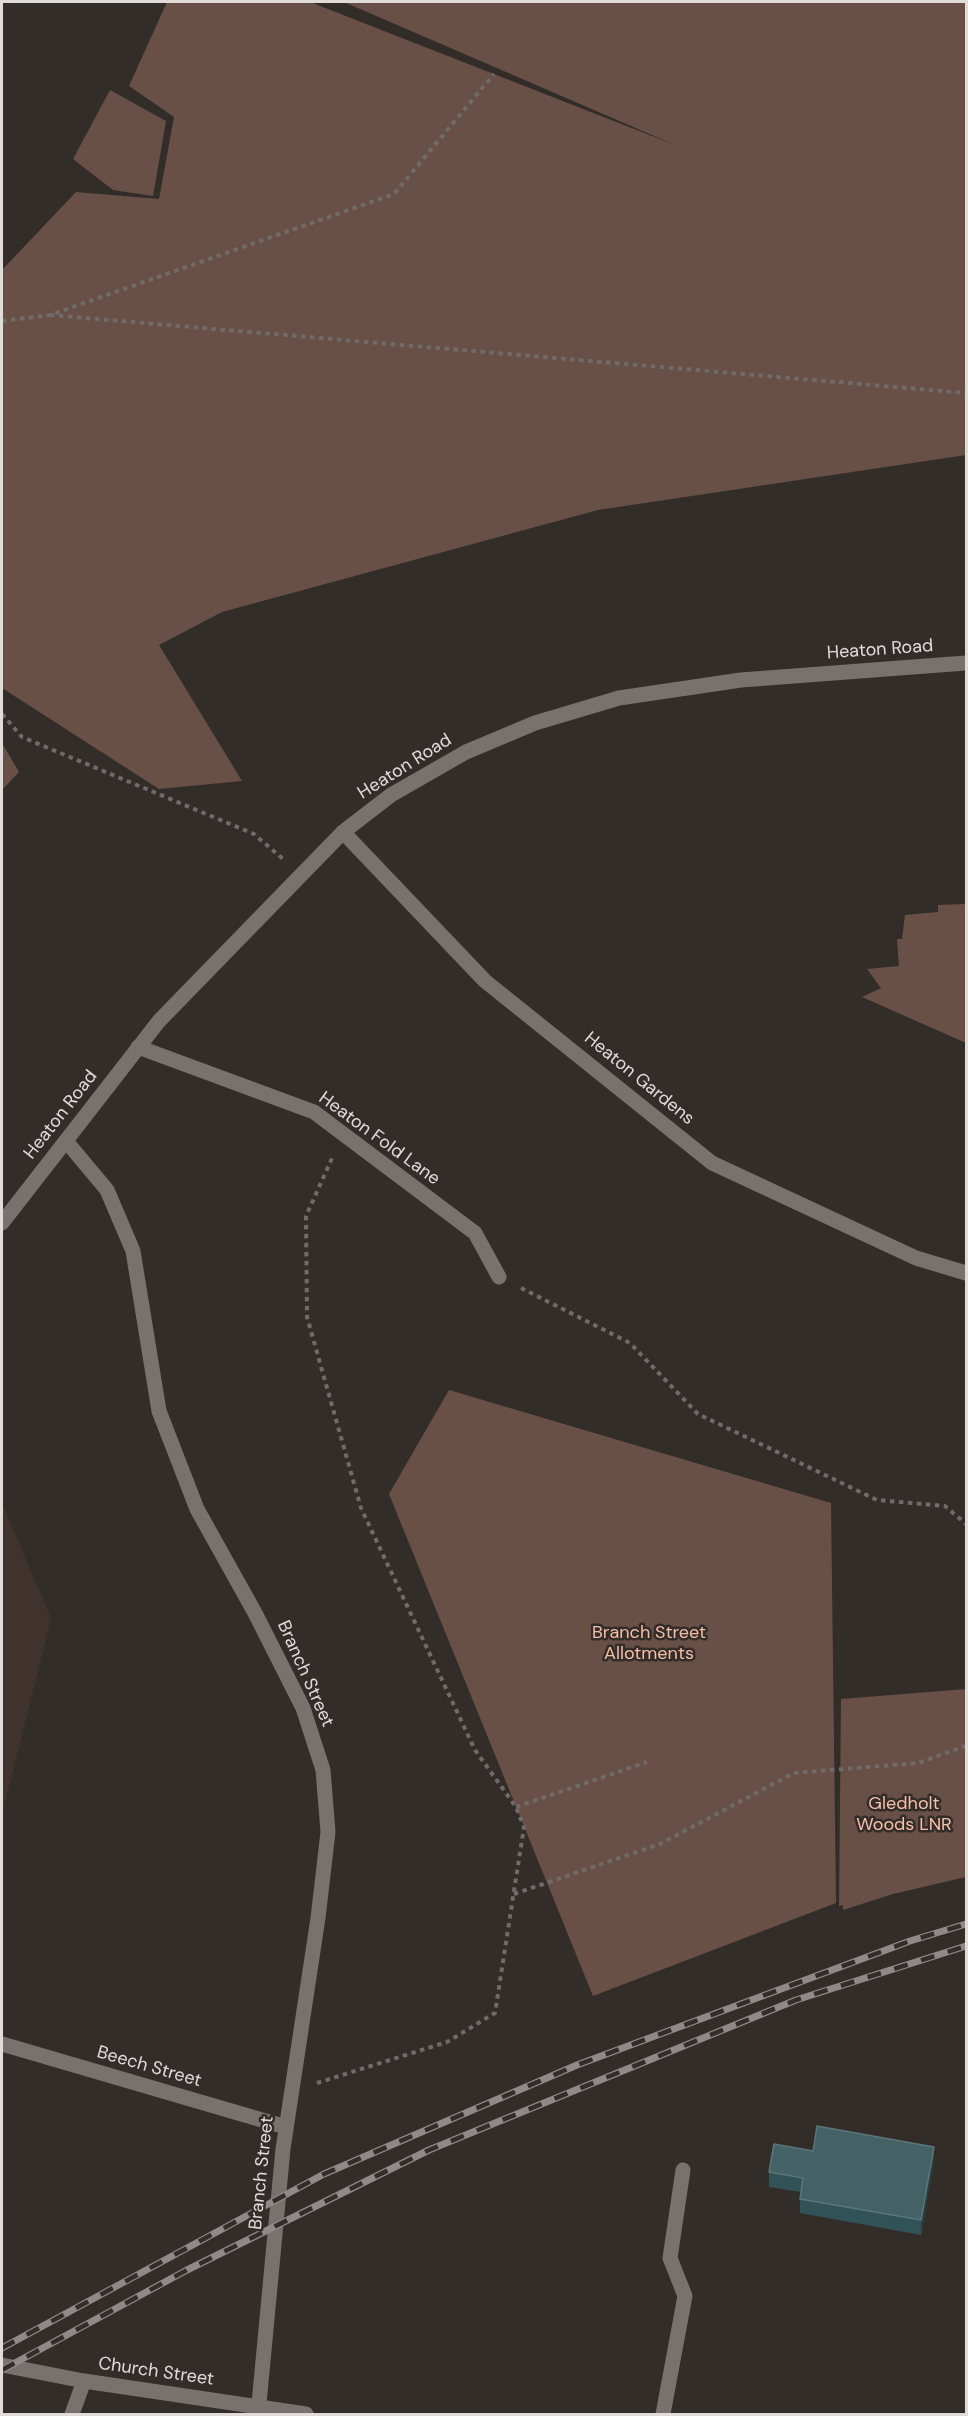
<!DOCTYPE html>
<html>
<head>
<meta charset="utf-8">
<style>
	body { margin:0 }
	#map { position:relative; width:968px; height:2416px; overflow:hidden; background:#332d2a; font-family:"DM Sans",sans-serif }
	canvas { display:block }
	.frame { position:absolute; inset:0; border:3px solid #e0dcda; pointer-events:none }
</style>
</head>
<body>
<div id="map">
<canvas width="968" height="2416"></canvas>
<div class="frame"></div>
</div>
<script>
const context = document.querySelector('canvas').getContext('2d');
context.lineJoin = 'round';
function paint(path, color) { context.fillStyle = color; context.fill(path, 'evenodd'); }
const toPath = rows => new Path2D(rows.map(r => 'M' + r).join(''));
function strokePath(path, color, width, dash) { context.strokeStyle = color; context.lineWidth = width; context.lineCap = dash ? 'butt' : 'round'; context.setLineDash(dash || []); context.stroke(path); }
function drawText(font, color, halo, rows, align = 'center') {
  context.font = font + ' "DM Sans",sans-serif'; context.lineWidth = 5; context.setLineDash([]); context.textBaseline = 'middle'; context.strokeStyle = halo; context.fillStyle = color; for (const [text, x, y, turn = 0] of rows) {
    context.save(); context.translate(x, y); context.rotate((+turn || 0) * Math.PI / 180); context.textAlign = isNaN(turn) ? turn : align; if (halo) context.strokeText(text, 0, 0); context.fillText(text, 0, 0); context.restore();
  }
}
paint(toPath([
	[2,1503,51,1618,2,1814]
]), '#40332e');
paint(toPath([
	[167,2,310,2,675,145,344,2,966,2,966,455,598,510,222,612,159,645,242,781,159,789,2,688,2,270,76,192,159,199,174,117,129,86],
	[110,90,166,121,153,196,113,190,73,159],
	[2,743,19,772,2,790],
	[966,904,966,1043,862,997,881,988,867,969,899,966,897,939,902,939,905,915,938,912,938,905],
	[449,1390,831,1503,836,1903,593,1996,389,1494],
	[966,1689,966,1877,893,1894,843,1910,843,1905,839,1906,841,1699]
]), '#685046');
strokePath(toPath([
	[50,315,966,393],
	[2,321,50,315,394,194,494,74],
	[2,714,22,737,254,834,283,859],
	[521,1288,630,1343,698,1414,877,1500,945,1506,966,1524],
	[516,1807,647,1762],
	[514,1894,660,1844,794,1773,918,1763,966,1746],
	[317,2083,447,2042,495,2013,524,1827,516,1807,475,1750,361,1508,307,1317,306,1216,333,1156]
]), '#706a68', 4, [4.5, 4.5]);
strokePath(toPath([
	[138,1047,314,1112,475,1233,499,1277],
	[663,2414,685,2296,670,2258,683,2170]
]), '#78716d', 15);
strokePath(toPath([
	[343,832,485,981,712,1163,916,1258,966,1273],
	[66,1141,107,1190,133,1251,159,1411,197,1509,255,1613,303,1708,323,1770,328,1832,318,1918,283,2149,258,2414],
	[2,2044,286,2127],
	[72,2414,84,2381]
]), '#78716d', 15);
strokePath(toPath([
	[2,1223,159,1021,343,832,391,795,466,752,535,723,619,698,741,680,966,663],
	[2,2365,84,2381,306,2414]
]), '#78716d', 15);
const rail = toPath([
	[2,2348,324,2174,577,2065,910,1941,966,1924],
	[2,2370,187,2270,429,2150,796,2000,966,1946]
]);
strokePath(rail, '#8f8a87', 7);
strokePath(rail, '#332d2a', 4.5, [14]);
paint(toPath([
	[813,2151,934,2161,921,2235,800,2213,800,2199,801,2192,769,2187,769,2172]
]), '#315358');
paint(toPath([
	[934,2147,934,2161,921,2235,921,2220]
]), '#2a3e40');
const building = toPath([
	[817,2126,934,2147,921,2220,800,2199,803,2178,769,2172,774,2144,813,2151,817,2126]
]);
paint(building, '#446266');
strokePath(building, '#5c7578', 1.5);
drawText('18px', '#e0dcda', '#332d2a', [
	["Heaton Road",880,650,-4],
	["Heaton Road",405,767,-32],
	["Heaton Gardens",639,1079,39],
	["Heaton Road",61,1115,-52],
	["Heaton Fold Lane",379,1139,36],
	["Branch Street",305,1674,66],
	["Beech Street",149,2067,16],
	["Branch Street",262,2173,-84],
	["Church Street",156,2372,8]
]);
drawText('18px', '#f8bfa7', '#332d2a', [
	["Branch Street",649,1633],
	["Allotments",649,1654],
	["Gledholt",904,1804],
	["Woods LNR",904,1825]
]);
</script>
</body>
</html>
